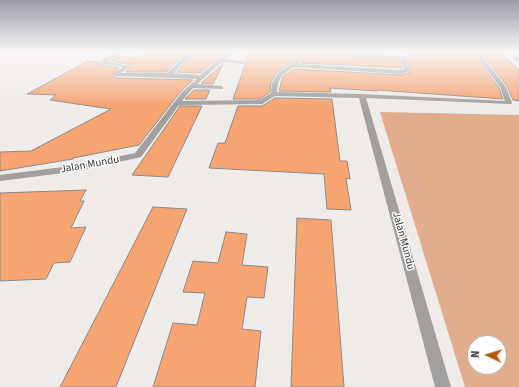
<!DOCTYPE html>
<html>
<head>
<meta charset="utf-8">
<style>
	body { margin:0 }
	#map { position:relative; width:519px; height:387px; overflow:hidden; background:#efebe9; font-family:"Source Sans 3",sans-serif }
	canvas { display:block }
	.north { position:absolute; left:467px; top:335px; width:40px; height:40px; box-sizing:border-box; background:#fff; border:1px solid #afafae; border-radius:50%; rotate:274deg; font-size:11px; font-weight:700; line-height:16px; text-align:center; color:#373635 }
	.north::after { content:''; display:block; margin:auto; width:14px; height:18px; background:#b75a08; clip-path:polygon(50% 0,100% 100%,50% 72%,0 100%) }
</style>
</head>
<body>
<div id="map">
<canvas width="519" height="387"></canvas>
<div class="north">N</div>
</div>
<script>
const context = document.querySelector('canvas').getContext('2d');
context.lineJoin = 'round';
function paint(path, color) { context.fillStyle = color; context.fill(path, 'evenodd'); }
const toPath = rows => new Path2D(rows.map(r => 'M' + r).join(''));
function strokePath(path, color, width, dash) { context.strokeStyle = color; context.lineWidth = width; context.lineCap = dash ? 'butt' : 'round'; context.setLineDash(dash || []); context.stroke(path); }
function drawText(font, color, halo, rows, align = 'center') {
  context.font = font + ' "Source Sans 3",sans-serif'; context.lineWidth = 3; context.setLineDash([]); context.textBaseline = 'middle'; context.strokeStyle = halo; context.fillStyle = color; for (const [text, x, y, turn = 0] of rows) {
    context.save(); context.translate(x, y); context.rotate((+turn || 0) * Math.PI / 180); context.textAlign = isNaN(turn) ? turn : align; if (halo) context.strokeText(text, 0, 0); context.fillText(text, 0, 0); context.restore();
  }
}
paint(toPath([
	[380,112,519,115,519,387,465,387],
	[475,343,499,343,499,367,475,367]
]), '#e1ad8d');
const building = toPath([
	[154,52,186,52,166,72,126,72,132,65,111,61,117,56,136,58,141,55,149,55,154,52],
	[195,52,225,52,200,73,177,72,195,52],
	[249,52,348,52,354,58,399,60,403,68,301,63,302,60,298,58,277,72,271,82,270,92,260,99,233,99,245,65,249,62,246,60,249,52],
	[414,52,472,52,499,88,503,99,377,90,377,91,330,88,331,92,279,91,283,76,294,69,401,75,411,72,407,60,415,58,414,52],
	[481,52,500,52,519,70,519,101,513,100,507,86,481,52],
	[88,61,98,62,99,64,119,68,112,74,116,78,193,80,181,91,139,145,73,158,73,159,0,171,0,152,31,151,111,109,50,100,56,95,27,94,88,61],
	[223,64,213,84,201,83,223,64],
	[194,90,210,90,206,99,185,99,194,90],
	[275,98,332,99,340,161,347,161,350,179,346,178,351,210,327,209,324,174,209,168,218,143,225,143,238,106,262,106,275,98],
	[180,106,202,106,168,177,132,175,180,106],
	[86,190,80,201,84,201,71,228,86,227,70,262,54,263,46,279,0,281,0,193,86,190],
	[153,207,187,209,116,387,60,387,153,207],
	[297,218,331,220,344,387,291,387,297,218],
	[226,232,247,234,242,265,268,267,264,298,247,297,242,329,261,331,255,387,153,387,173,323,197,325,205,293,183,292,193,261,218,263,226,232]
]);
paint(building, '#f5a472');
strokePath(building, '#8e8a88', 1);
paint(toPath([
	[114,52,120,52,107,62,131,66,121,73,167,73,188,52,194,52,174,73,200,75,227,52,233,52,225,59,248,62,245,64,222,62,197,84,221,86,223,87,223,89,193,88,182,101,260,100,271,93,272,83,278,73,298,59,301,61,298,64,401,70,405,69,400,59,354,57,349,52,402,56,408,56,408,52,412,52,414,57,405,59,410,71,401,74,294,67,282,75,278,83,277,92,362,94,505,101,500,87,473,52,479,52,506,87,512,103,511,104,366,98,451,387,435,387,359,98,275,96,262,104,179,105,141,157,79,171,0,181,0,175,79,165,135,153,182,92,197,79,116,76,113,74,114,73,123,67,99,63,114,52],
	[507,52,512,52,519,58,519,61,516,61,507,52]
]), '#a1a09f');
const sky = context.createLinearGradient(0, 0, 0, 106);
sky.addColorStop(0, '#9b9ca8');
sky.addColorStop(0.49, '#f8f6f5');
sky.addColorStop(1, '#f8f6f500');
context.fillStyle = sky;
context.fillRect(0, 0, 519, 106);
drawText('11px', '#373635', '#fff', [
	["Jalan Mundu",90,165,-10],
	["Jalan Mundu",403,241,75]
]);
</script>
</body>
</html>
